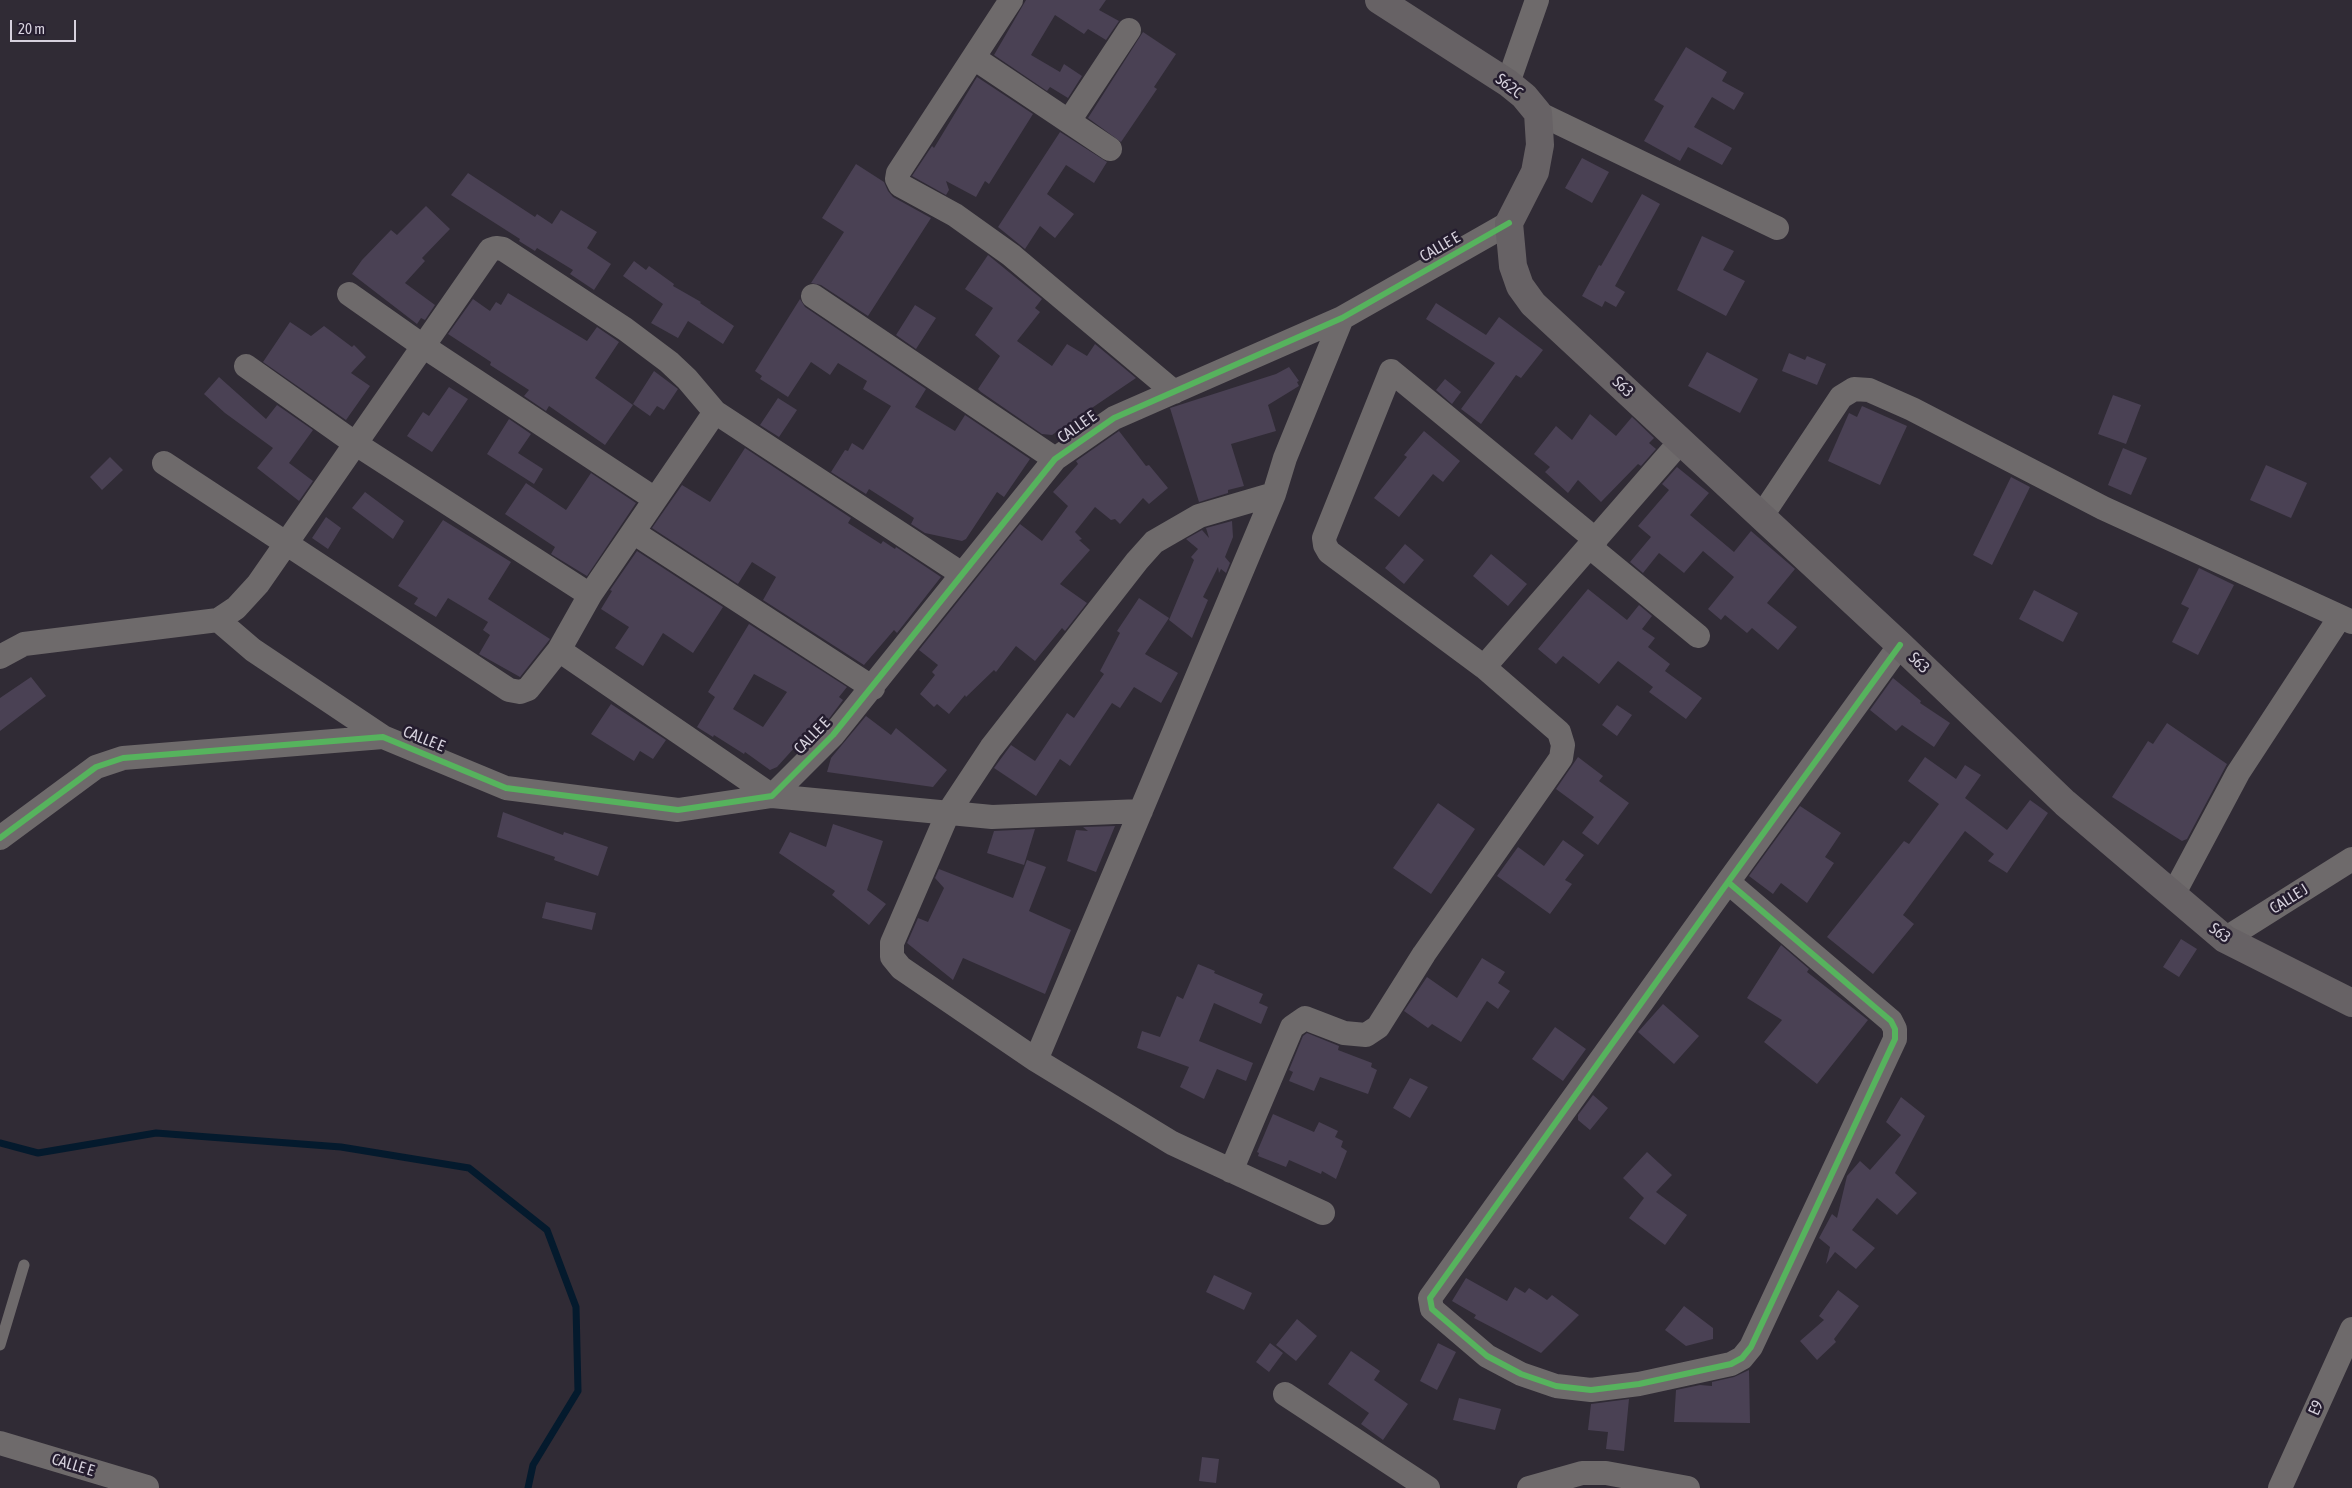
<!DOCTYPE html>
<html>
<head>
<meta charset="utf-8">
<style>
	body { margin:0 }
	#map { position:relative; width:2352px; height:1488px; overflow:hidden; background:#302b35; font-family:"Asap Condensed",sans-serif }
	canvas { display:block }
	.scale { position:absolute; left:10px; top:20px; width:66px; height:22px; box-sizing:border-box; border:2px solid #d6d1dd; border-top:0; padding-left:6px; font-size:15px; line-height:18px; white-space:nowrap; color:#d6d1dd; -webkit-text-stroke:4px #251d2f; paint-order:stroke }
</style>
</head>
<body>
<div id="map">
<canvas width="2352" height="1488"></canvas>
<div class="scale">20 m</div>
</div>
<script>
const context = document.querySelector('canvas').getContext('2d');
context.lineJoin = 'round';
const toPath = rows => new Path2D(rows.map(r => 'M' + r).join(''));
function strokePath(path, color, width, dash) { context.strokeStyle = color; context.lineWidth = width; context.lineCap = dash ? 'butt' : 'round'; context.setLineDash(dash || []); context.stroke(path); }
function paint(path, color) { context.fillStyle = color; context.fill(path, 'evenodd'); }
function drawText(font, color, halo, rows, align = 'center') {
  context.font = font + ' "Asap Condensed",sans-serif'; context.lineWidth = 5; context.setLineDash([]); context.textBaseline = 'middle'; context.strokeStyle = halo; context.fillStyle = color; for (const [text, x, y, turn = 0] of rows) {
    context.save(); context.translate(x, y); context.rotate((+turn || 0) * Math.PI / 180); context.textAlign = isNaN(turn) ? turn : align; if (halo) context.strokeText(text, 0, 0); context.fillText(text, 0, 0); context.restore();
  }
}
strokePath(toPath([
	[0,1143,38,1153,156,1133,341,1147,469,1168,547,1230,576,1307,578,1391,533,1465,528,1488]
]), '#041a2d', 7);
paint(toPath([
	[1026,0,1106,0,1099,10,1119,21,1106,40,1088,29,1084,34,1055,15,1031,55,1060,72,1064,64,1082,76,1068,98,1050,87,1047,91,994,55],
	[1143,32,1176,54,1154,87,1157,89,1121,142,1088,118],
	[1686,47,1727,72,1722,81,1744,93,1734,110,1712,97,1694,127,1732,148,1722,165,1688,147,1680,161,1644,141,1664,106,1654,100],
	[977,77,1033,114,989,184,985,181,976,197,946,181,949,190,946,195,912,176,932,146,934,148],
	[1060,132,1107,162,1094,183,1066,165,1047,194,1074,214,1055,238,1040,226,1025,249,998,227],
	[1582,158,1609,172,1592,203,1565,188],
	[856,164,884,182,888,191,893,197,931,218,868,316,821,285,811,283,844,232,822,218],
	[468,173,535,217,537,214,552,224,561,210,597,232,587,248,611,264,594,290,570,274,573,270,537,248,535,251,519,241,520,239,451,195],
	[1642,194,1660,204,1615,286,1625,292,1616,307,1605,301,1602,307,1582,296,1599,265,1601,266],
	[426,206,450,229,422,258,425,261,405,283,435,305,425,320,421,318,417,324,352,274,362,260,391,230,397,235],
	[1702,236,1734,251,1723,270,1745,281,1726,316,1677,290],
	[988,255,1042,299,1035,308,1040,312,1017,341,1052,366,1067,344,1087,356,1095,344,1136,378,1052,435,1042,434,981,392,978,389,1000,356,975,335,993,308,965,289],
	[634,261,646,270,649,266,674,284,673,286,701,302,700,303,734,326,723,344,688,321,678,338,651,323,663,304,623,276],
	[508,293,587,341,597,327,619,342,595,378,633,405,605,445,549,406,546,411,524,396,529,390,490,365,491,362,448,334,473,299,490,311,496,302,501,305],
	[800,299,805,307,926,389,915,407,955,431,965,415,1030,459,1004,497,997,492,966,539,962,541,925,533,911,524,914,518,905,512,869,489,866,494,831,472,845,450,848,451,852,443,863,450,891,406,863,389,867,381,838,363,830,375,811,362,788,397,760,379,762,376,755,371],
	[1436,303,1486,335,1499,317,1543,350,1521,378,1516,375,1481,424,1461,409,1495,363,1426,319],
	[915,305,936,318,916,349,896,335],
	[290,322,311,336,324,326,352,347,354,345,366,357,351,373,370,386,346,420,263,362],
	[1707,352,1758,379,1740,413,1688,386],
	[1789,353,1805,360,1807,356,1826,364,1817,385,1782,371],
	[1289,367,1299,381,1297,382,1299,386,1268,405,1276,431,1231,444,1244,486,1228,490,1228,493,1199,502,1170,408,1276,374],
	[654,371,678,389,664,410,657,406,650,416,633,404],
	[219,377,266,419,277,405,313,430,289,463,313,481,299,501,257,468,273,448,225,413,204,394],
	[1445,379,1461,392,1452,404,1436,390],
	[449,387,468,399,432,452,407,436,423,412,429,416],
	[2113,395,2141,405,2126,444,2098,434],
	[778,398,797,410,779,437,760,425],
	[1862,406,1907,426,1880,485,1828,461,1849,413,1857,417],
	[1590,414,1616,436,1632,417,1654,438,1649,443,1656,449,1641,466,1638,464,1601,502,1578,480,1568,493,1545,472,1550,467,1534,454,1556,426,1572,440],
	[509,419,531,434,518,453,543,469,534,484,487,454],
	[1119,431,1146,466,1149,465,1168,488,1149,504,1143,498,1120,524,1115,519,1111,520,1095,507,1075,532,1082,539,1079,540,1090,550,1060,584,1087,603,1065,631,1062,628,1035,661,1016,646,996,672,994,670,966,697,965,695,949,714,937,704,934,707,920,694,935,675,932,672,938,665,919,650,1020,524,1042,541,1068,506,1053,492,1078,464,1076,461],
	[1424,431,1460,461,1443,482,1433,474,1399,517,1374,498,1407,457,1404,455],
	[745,448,851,518,848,523,881,544,883,541,895,549,896,547,941,577,897,633,894,630,864,665,763,600,776,577,752,562,738,584,652,528,682,485,710,502],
	[2123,448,2147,458,2131,495,2108,485],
	[110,457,123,470,102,490,90,477],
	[2266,465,2307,483,2291,518,2250,500],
	[1677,467,1709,493,1690,515,1734,552,1751,531,1795,569,1767,603,1797,627,1778,650,1752,628,1747,633,1725,615,1721,620,1708,609,1734,577,1703,551,1684,573,1659,553,1643,573,1630,562,1651,537,1638,526,1669,490,1662,484],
	[591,473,636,503,587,576,551,554,555,547,505,514,526,483,566,510],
	[2011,477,2030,487,1992,565,1973,555],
	[365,492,404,521,393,539,352,508],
	[326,517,341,528,328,549,312,538],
	[443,520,511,562,488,599,550,639,520,677,479,654,490,635,483,630,488,622,448,598,436,617,414,604,418,598,398,586],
	[1232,521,1233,537,1225,557,1230,563,1226,573,1221,569,1219,573,1218,567,1203,597,1208,600,1192,638,1169,620,1194,560,1191,557,1198,549,1186,539,1202,530,1209,538,1206,528],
	[1405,544,1424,560,1404,584,1385,568],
	[637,551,723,607,693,653,663,633,643,666,615,648,629,627,601,609,612,591,610,590],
	[1491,554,1527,584,1508,606,1473,576],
	[2199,568,2234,585,2198,655,2172,642,2189,608,2181,604],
	[1588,589,1627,620,1639,605,1652,616,1642,629,1655,638,1648,647,1670,664,1665,671,1702,698,1686,719,1649,692,1653,687,1618,661,1599,684,1563,656,1556,664,1538,649],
	[2034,590,2078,613,2063,642,2019,619],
	[1139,598,1169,618,1145,654,1178,673,1161,703,1134,687,1120,708,1112,703,1070,766,1060,759,1036,796,994,768,1011,745,1035,761,1067,713,1074,718,1104,674,1100,671,1120,633,1117,631],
	[749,624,847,687,839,697,843,700,828,720,823,716,777,767,770,770,745,752,744,754,714,735,713,737,697,727,715,697,708,692],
	[754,674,787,692,763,727,733,709],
	[31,677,46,696,0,731,0,698],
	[1893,678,1921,701,1920,703,1950,723,1934,747,1902,725,1896,731,1870,710],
	[611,704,666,740,653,759,640,751,634,761,591,734],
	[1617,705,1632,715,1617,736,1602,725],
	[866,716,891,735,896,728,947,770,933,787,827,772,831,758],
	[2167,723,2227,764,2187,839,2182,841,2112,797,2148,741,2153,744],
	[1578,757,1603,776,1599,781,1629,803,1598,845,1582,833,1594,817,1556,789],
	[1925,757,1956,779,1965,765,1981,775,1965,798,2007,830,2030,800,2048,813,2007,873,1988,861,1994,854,1965,831,1903,915,1914,924,1873,974,1827,937,1904,841,1909,844,1939,804,1908,781],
	[1438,803,1475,829,1431,894,1393,868],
	[1800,806,1841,833,1825,857,1834,863,1807,903,1781,883,1773,894,1749,876],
	[503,812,563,835,564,832,608,847,598,876,554,860,555,857,497,837],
	[833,824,883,841,867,890,886,904,869,925,832,895,835,891,779,853,790,832,826,847],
	[1115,826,1096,872,1067,861,1076,830,1088,831,1083,827],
	[1035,829,1024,865,987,853,994,831],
	[1563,840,1584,855,1565,880,1572,884,1550,914,1497,876,1518,847,1544,866],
	[1027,860,1046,867,1029,911,1071,930,1045,994,963,958,953,980,907,943,918,918,928,922,944,888,935,878,939,869,1013,898],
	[546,902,596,913,592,930,542,918],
	[2181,939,2197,949,2179,977,2163,967],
	[1781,945,1809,969,1807,972,1868,1020,1817,1084,1764,1042,1782,1020,1747,998],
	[1482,958,1505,972,1498,983,1510,991,1498,1009,1487,1001,1461,1042,1432,1024,1428,1028,1404,1011,1427,977,1457,998],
	[1198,964,1215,971,1214,973,1263,994,1259,1003,1268,1007,1261,1024,1214,1003,1199,1041,1253,1063,1246,1081,1217,1069,1204,1099,1180,1087,1189,1067,1137,1048,1142,1031,1160,1037,1177,996,1183,999],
	[1663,1004,1699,1036,1674,1064,1638,1032],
	[1555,1027,1586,1049,1563,1081,1532,1059],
	[1307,1033,1339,1046,1338,1050,1372,1063,1371,1067,1377,1070,1368,1094,1320,1077,1314,1091,1289,1081,1293,1072,1289,1070,1303,1036],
	[1410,1078,1428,1087,1410,1118,1393,1108],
	[1593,1095,1608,1108,1590,1130,1578,1120,1578,1115],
	[1901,1097,1925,1116,1895,1173,1917,1193,1897,1215,1877,1198,1852,1230,1875,1248,1856,1269,1835,1252,1826,1264,1830,1247,1819,1238,1832,1214,1837,1218,1847,1176,1860,1161,1870,1170,1901,1135,1886,1122],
	[1273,1114,1314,1132,1319,1122,1338,1131,1335,1137,1343,1141,1341,1147,1347,1151,1336,1179,1322,1171,1321,1174,1289,1160,1286,1167,1258,1156,1259,1153,1257,1152],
	[1647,1152,1672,1175,1656,1192,1687,1215,1665,1245,1629,1218,1644,1198,1623,1178],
	[1214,1275,1252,1293,1244,1310,1206,1292],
	[1466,1278,1507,1301,1515,1287,1525,1293,1529,1288,1547,1300,1552,1295,1579,1315,1541,1353,1474,1318,1476,1315,1452,1301],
	[1838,1290,1859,1306,1834,1339,1836,1342,1817,1360,1800,1341,1824,1320,1819,1316],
	[1684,1306,1713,1328,1713,1339,1686,1346,1665,1330],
	[1297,1319,1317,1336,1296,1361,1276,1345],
	[1270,1343,1283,1353,1269,1372,1256,1362],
	[1438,1343,1456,1352,1437,1390,1420,1381],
	[1351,1351,1380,1371,1374,1380,1408,1404,1383,1440,1361,1424,1369,1413,1328,1384],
	[1749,1370,1750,1423,1674,1422,1676,1390,1700,1385,1712,1386,1712,1382,1734,1377],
	[1459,1398,1501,1409,1495,1430,1453,1420],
	[1629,1399,1624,1451,1606,1449,1608,1432,1588,1430,1591,1404],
	[1202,1457,1219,1459,1216,1483,1199,1481]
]), '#4a4154');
strokePath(toPath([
	[0,1345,24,1265]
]), '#6e6a6b', 11);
strokePath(toPath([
	[1011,0,898,173,897,179,900,185,955,215,1011,255,1174,392],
	[974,58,1110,149],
	[1508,83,1537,0],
	[1538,113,1777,228],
	[1069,121,1129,30],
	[349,294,423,346,655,499],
	[813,296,1055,459],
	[246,366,356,444,590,595],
	[164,463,509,690,520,692,528,689,559,650],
	[1274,494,1199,516,1154,542,1137,561,991,748,948,813,892,943,892,957,901,968,1036,1060,1172,1143,1323,1213],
	[1761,517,1841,397,1854,389,1869,390,1912,409,2103,508,2352,622],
	[633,532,873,688],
	[1590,547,1698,636],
	[962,574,715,412,590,595,559,650,772,796,992,817,1141,811],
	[218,620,253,650,383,737],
	[0,657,24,644,218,620,236,608,258,584,490,250,496,248,503,249,625,329,669,362,687,379,715,412],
	[1484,667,1681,441],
	[0,838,96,767,123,758,383,737,506,788,678,810,772,796,833,735,1055,459,1114,418,1342,318,1509,223],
	[1728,882,1891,1021,1895,1029,1895,1039,1751,1347,1742,1358,1731,1364,1639,1384,1591,1390,1556,1386,1521,1374,1487,1356,1432,1309,1430,1298,1728,882,1900,645],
	[2173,895,2238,773,2340,617],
	[2225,939,2352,859],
	[1036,1060,1274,494,1285,458,1342,318],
	[1231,1171,1292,1027,1305,1018,1344,1033,1366,1035,1378,1027,1424,954,1561,758,1563,745,1559,732,1484,667,1329,552,1325,545,1324,538,1391,371,1596,540],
	[1285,1394,1428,1488],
	[0,1443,147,1487],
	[1529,1488,1582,1473,1606,1473,1688,1488],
	[2280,1488,2352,1329]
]), '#6e6a6b', 24);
strokePath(toPath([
	[1379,0,1508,83,1524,96,1538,113,1540,145,1535,172,1509,223,1513,266,1520,286,1533,304,1900,645,2065,803,2225,939,2352,1003]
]), '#676265', 28);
strokePath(toPath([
	[0,838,96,767,123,758,383,737,506,788,678,810,772,796,833,735,1055,459,1114,418,1342,318,1509,223],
	[1728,882,1891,1021,1895,1029,1895,1039,1751,1347,1742,1358,1731,1364,1639,1384,1591,1390,1556,1386,1521,1374,1487,1356,1432,1309,1430,1298,1728,882,1900,645]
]), '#56b35d', 6);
drawText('16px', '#d6d1dd', '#251d2f', [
	["S62C",1509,86,37],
	["CALLE E",1440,247,-30],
	["S63",1623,387,43],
	["CALLE E",1077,427,-35],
	["S63",1919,663,44],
	["CALLE E",812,736,-46],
	["CALLE E",424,739,22],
	["CALLE J",2289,899,-32],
	["S63",2220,933,36],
	["E9",2316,1408,-66],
	["CALLE E",73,1465,17]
]);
</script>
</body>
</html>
